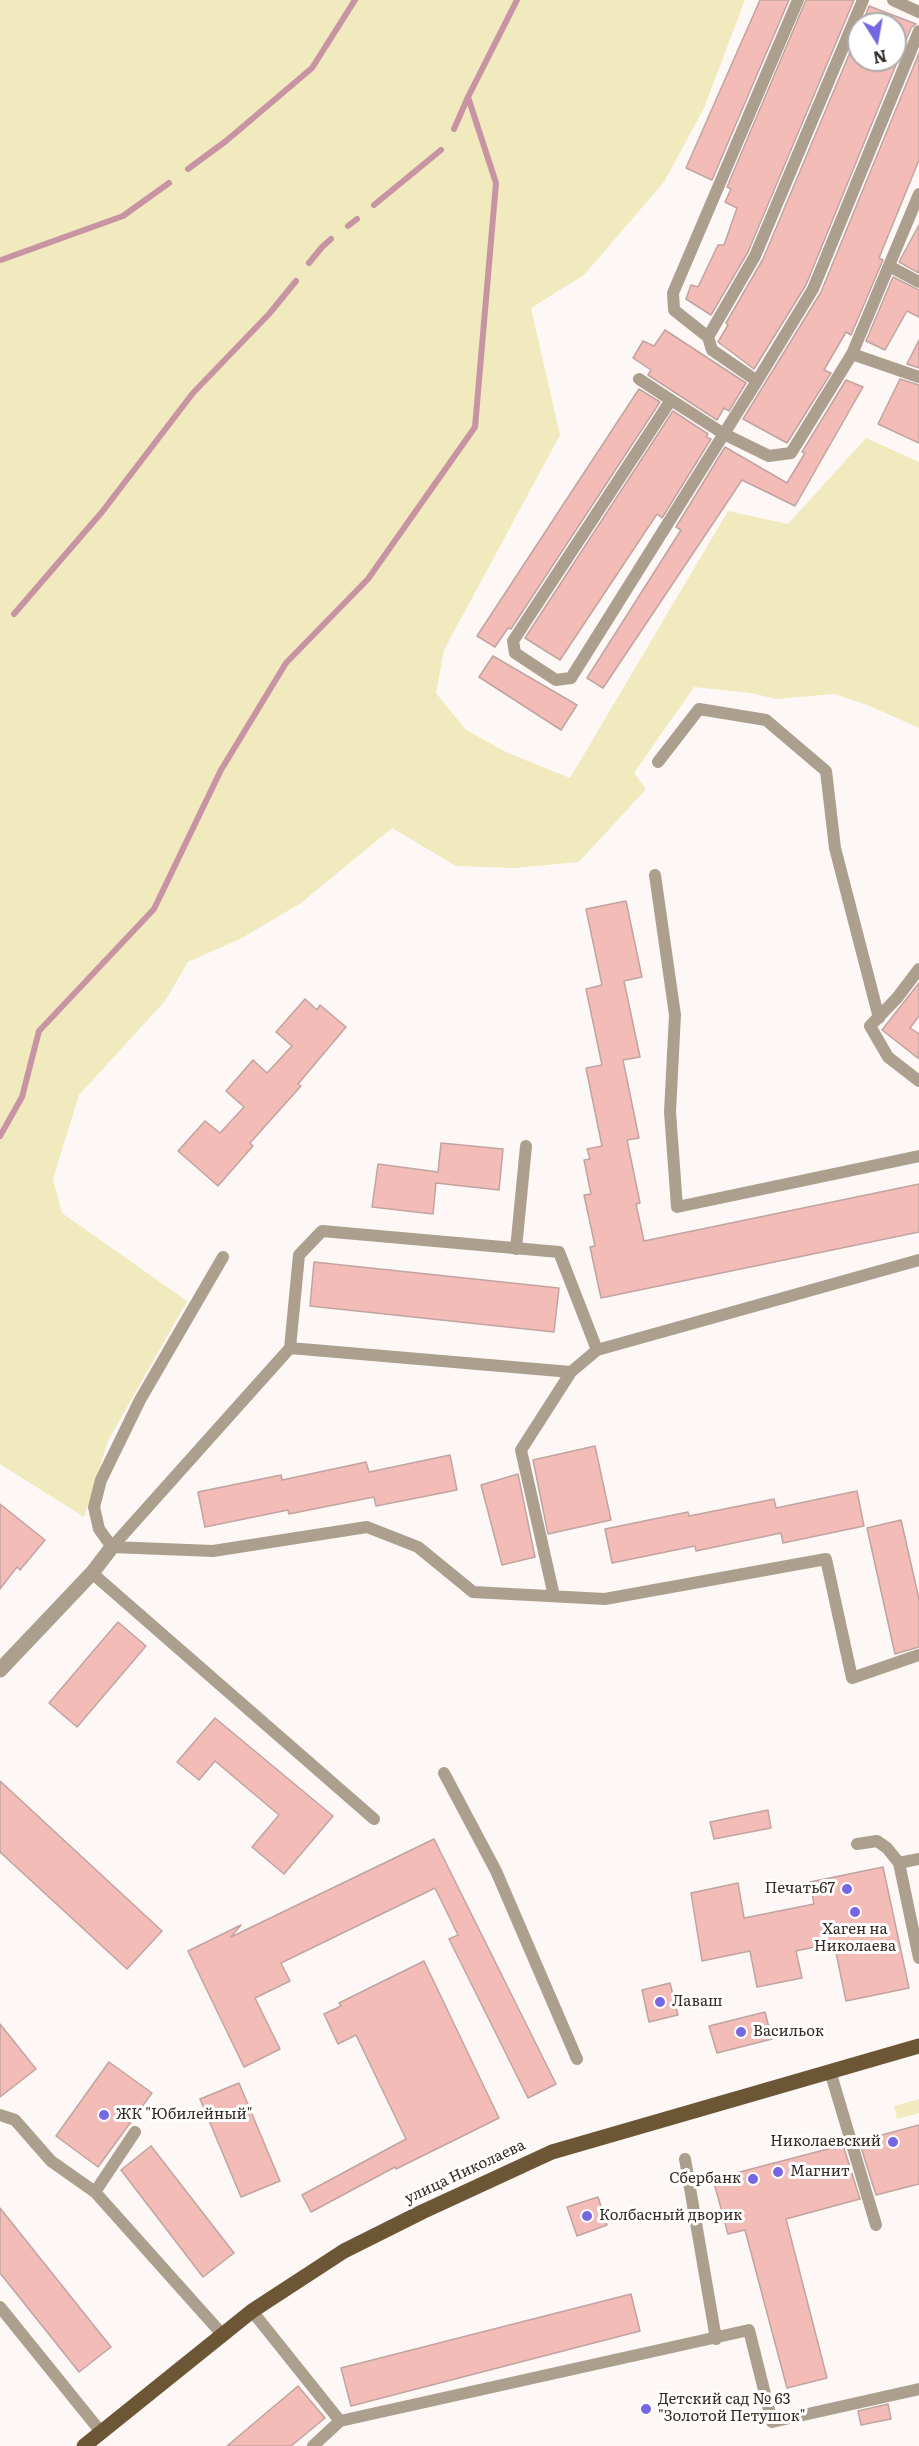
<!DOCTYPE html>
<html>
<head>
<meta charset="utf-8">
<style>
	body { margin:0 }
	#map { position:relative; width:919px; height:2446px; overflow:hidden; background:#fdf8f5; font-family:Literata,serif }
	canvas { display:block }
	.north { position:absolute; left:847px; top:12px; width:60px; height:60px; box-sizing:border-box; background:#fff; border:2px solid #aeaaa8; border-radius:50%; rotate:169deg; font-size:16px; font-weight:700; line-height:24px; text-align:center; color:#342b25 }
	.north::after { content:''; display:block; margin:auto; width:21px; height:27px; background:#7567e2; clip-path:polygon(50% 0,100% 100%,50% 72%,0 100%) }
</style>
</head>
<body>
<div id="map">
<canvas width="919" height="2446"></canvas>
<div class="north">N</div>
</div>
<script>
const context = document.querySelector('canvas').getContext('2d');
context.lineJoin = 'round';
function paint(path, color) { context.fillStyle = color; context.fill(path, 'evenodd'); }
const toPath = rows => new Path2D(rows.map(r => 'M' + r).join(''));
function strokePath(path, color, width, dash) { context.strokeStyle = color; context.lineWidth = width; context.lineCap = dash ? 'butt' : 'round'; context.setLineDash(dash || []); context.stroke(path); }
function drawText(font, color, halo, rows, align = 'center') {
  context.font = font + ' Literata,serif'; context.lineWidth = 6; context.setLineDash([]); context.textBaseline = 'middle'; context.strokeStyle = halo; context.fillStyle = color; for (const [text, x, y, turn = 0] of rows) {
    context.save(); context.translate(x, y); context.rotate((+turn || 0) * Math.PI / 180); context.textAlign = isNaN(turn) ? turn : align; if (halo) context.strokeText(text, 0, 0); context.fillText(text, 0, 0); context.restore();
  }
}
paint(toPath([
	[0,0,745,0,704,108,664,182,584,275,531,308,560,435,444,650,436,693,466,730,508,753,570,778,728,511,788,524,866,438,919,462,919,728,870,706,834,694,776,699,751,693,694,687,634,773,646,789,579,862,514,868,456,866,392,828,301,903,242,938,188,962,165,1001,79,1095,53,1179,62,1213,187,1301,108,1441,84,1517,0,1464],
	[919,2099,919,2113,897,2119,894,2106]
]), '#f0eabe');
strokePath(toPath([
	[454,129,468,97],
	[188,169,226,141,312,68,355,0],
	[374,205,441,150],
	[348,226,357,219],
	[1,260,123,216,169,183],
	[309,263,322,247,331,239],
	[14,614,102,512,193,393,269,314,296,281],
	[0,1136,22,1097,39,1031,154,909,221,770,286,663,368,579,475,427,496,183,468,97,517,0]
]), '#c894a3', 6);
const building = toPath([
	[760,0,789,0,712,180,686,168,760,0],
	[806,0,854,0,748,252,711,315,686,299,691,285,698,287,718,245,724,245,737,208,725,202,731,189,727,187,806,0],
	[869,6,916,24,911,28,806,285,754,369,718,342,728,325,726,323,763,259,859,31,859,60,895,60,895,24,862,24,869,6],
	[919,53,919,160,879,258,883,260,851,335,846,332,824,370,831,373,787,443,743,419,821,292,919,53],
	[919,225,919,273,899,262,919,225],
	[893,277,919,290,919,317,907,311,885,350,866,341,893,277],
	[665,330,746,383,729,411,724,408,717,420,648,375,651,370,633,358,643,341,654,346,665,330],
	[919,340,919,368,907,364,919,340],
	[900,379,919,385,919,443,878,424,900,379],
	[846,380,863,387,795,506,742,480,603,688,587,678,681,530,676,527,725,447,787,483,805,453,802,452,846,380],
	[639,389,660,402,511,629,508,628,495,647,477,636,639,389],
	[673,411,708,434,706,437,711,439,662,518,657,514,560,660,525,638,673,411],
	[493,656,577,705,561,730,479,677,493,656],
	[626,901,642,977,624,981,640,1057,623,1060,639,1138,627,1140,640,1203,636,1204,644,1241,919,1184,919,1232,601,1298,590,1247,595,1246,584,1195,591,1194,584,1160,590,1159,587,1149,602,1146,586,1068,602,1065,586,989,602,985,586,909,626,901],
	[919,983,919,1016,910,1028,919,1034,919,1059,882,1030,919,983],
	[305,999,317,1010,320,1005,346,1027,298,1084,301,1086,250,1143,253,1146,218,1186,178,1151,205,1121,220,1133,244,1107,226,1091,253,1060,267,1073,292,1046,276,1032,305,999],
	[441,1143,503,1149,499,1190,436,1183,433,1214,372,1207,378,1164,438,1172,441,1143],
	[314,1262,559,1288,554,1332,310,1306,314,1262],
	[595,1446,611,1520,548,1534,533,1460,595,1446],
	[450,1455,457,1490,376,1506,374,1497,289,1514,288,1510,205,1527,198,1492,281,1475,282,1480,366,1462,369,1472,450,1455],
	[518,1474,535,1557,502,1565,481,1485,518,1474],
	[857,1491,864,1526,783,1543,781,1533,696,1551,695,1546,612,1563,605,1529,688,1512,689,1516,774,1499,776,1508,857,1491],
	[0,1504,45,1540,20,1570,17,1567,0,1589,0,1504],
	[901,1520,919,1599,919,1647,895,1654,867,1528,901,1520],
	[118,1622,146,1646,77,1727,49,1703,118,1622],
	[215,1718,333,1816,284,1874,252,1847,279,1815,215,1761,199,1780,177,1762,215,1718],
	[0,1781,162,1931,127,1969,0,1852,0,1781],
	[768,1810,771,1828,714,1839,710,1822,768,1810],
	[434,1839,556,2084,528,2098,449,1939,458,1935,435,1888,281,1963,290,1981,255,1998,280,2049,244,2067,188,1951,241,1925,231,1937,434,1839],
	[883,1867,909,1988,846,2001,834,1943,796,1951,802,1978,757,1987,750,1951,702,1961,691,1893,738,1883,744,1918,814,1904,810,1882,883,1867],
	[424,1961,499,2118,396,2169,395,2167,311,2212,302,2195,406,2139,356,2035,338,2044,324,2014,341,2006,339,2003,424,1961],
	[670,1983,678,2015,649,2022,642,1990,670,1983],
	[765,2012,772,2039,717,2053,709,2026,765,2012],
	[0,2024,36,2069,0,2097,0,2024],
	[109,2062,152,2093,98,2167,56,2136,109,2062],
	[239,2083,280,2181,241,2197,200,2099,239,2083],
	[919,2125,919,2184,876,2195,859,2141,919,2125],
	[843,2145,860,2199,786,2219,827,2378,787,2388,745,2230,728,2234,713,2179,843,2145],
	[151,2146,234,2253,203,2277,121,2170,151,2146],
	[598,2197,607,2225,577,2236,567,2207,598,2197],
	[0,2208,111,2347,79,2372,0,2273,0,2208],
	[631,2294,640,2331,351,2406,341,2368,631,2294],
	[298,2386,325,2418,291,2446,227,2446,298,2386],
	[888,2404,891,2419,861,2425,858,2411,888,2404]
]);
paint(building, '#f3bcb6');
strokePath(building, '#c1a4a1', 1.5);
strokePath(toPath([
	[893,0,919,12],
	[889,266,919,282],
	[708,337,674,310,673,293,798,0],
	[852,354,919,377],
	[639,379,671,400,513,641,515,653,556,680,571,678,757,381,712,350,708,337,755,256,863,0],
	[757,381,813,289,919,31],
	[671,400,724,434,769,456,791,453,852,354,919,194],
	[658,762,699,709,766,720,826,771,835,848,879,1018],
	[655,875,675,1015,670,1112,677,1207,919,1156],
	[919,969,897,998,870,1026,888,1057,919,1081],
	[516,1249,526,1146],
	[290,1348,299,1255,322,1231,559,1252,597,1350],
	[112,1547,213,1551,367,1527,418,1547,473,1592,605,1599,826,1559,852,1678,919,1655],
	[112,1547,290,1348,571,1372,597,1350,919,1260],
	[112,1547,99,1529,94,1507,101,1480,140,1400,223,1257],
	[92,1573,374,1819],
	[554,1596,521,1450,571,1372],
	[444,1773,496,1871,577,2059],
	[857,1844,877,1841,887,1848,899,1863],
	[919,1859,899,1863,919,1958],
	[830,2071,876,2225],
	[0,2115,15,2120,51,2161,95,2192,221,2333],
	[685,2159,716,2339],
	[95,2192,135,2132],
	[0,2307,101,2432],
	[252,2311,340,2421,313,2446],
	[340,2421,749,2330,772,2422,919,2389]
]), '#ac9f8e', 12);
strokePath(toPath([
	[0,1670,92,1573,112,1547]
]), '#ac9f8e', 15);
strokePath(toPath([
	[84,2446,252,2311,344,2251,422,2212,552,2152,919,2046]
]), '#6c5636', 15);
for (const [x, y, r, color] of [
	[847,1889,6,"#7567e2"],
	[855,1912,6,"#7567e2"],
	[660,2002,6,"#7567e2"],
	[741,2032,6,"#7567e2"],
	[104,2115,6,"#7567e2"],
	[893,2142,6,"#7567e2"],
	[778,2172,6,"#7567e2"],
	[753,2179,6,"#7567e2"],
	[587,2216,6,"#7567e2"],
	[646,2409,6,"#7567e2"]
]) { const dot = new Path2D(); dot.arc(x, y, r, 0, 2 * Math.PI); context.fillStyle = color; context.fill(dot); strokePath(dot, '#fff', 2); }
drawText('15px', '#342b25', '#fff', [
	["Печать67",835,1889,"right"],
	["Хаген на",855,1930,"center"],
	["Николаева",855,1947,"center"],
	["Лаваш",672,2002],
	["Васильок",753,2032],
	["ЖК \"Юбилейный\"",116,2115],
	["Николаевский",881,2142,"right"],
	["Магнит",790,2172],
	["Сбербанк",741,2179,"right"],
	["Колбасный дворик",599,2216],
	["Детский сад № 63",658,2400],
	["\"Золотой Петушок\"",658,2417]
], 'left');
drawText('15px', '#342b25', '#fff', [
	["улица Николаева",465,2172,-25]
]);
</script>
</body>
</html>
